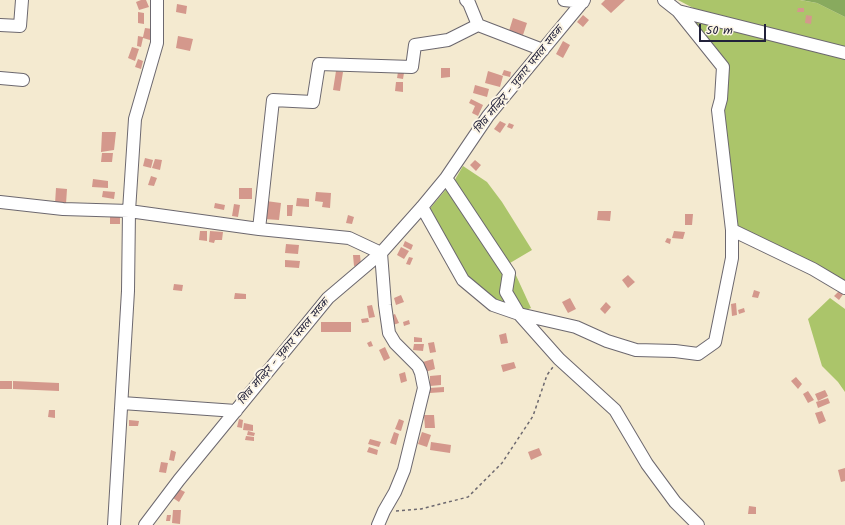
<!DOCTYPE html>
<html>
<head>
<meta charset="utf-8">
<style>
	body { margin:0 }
	#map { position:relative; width:845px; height:525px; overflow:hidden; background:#f4ead0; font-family:Kalam,sans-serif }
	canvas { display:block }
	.scale { position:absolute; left:699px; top:24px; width:67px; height:18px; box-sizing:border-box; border:2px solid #22223b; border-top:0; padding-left:5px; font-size:12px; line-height:14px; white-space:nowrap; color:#22223b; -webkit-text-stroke:3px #fcf5e5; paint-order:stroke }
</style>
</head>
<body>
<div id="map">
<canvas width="845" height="525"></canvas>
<div class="scale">50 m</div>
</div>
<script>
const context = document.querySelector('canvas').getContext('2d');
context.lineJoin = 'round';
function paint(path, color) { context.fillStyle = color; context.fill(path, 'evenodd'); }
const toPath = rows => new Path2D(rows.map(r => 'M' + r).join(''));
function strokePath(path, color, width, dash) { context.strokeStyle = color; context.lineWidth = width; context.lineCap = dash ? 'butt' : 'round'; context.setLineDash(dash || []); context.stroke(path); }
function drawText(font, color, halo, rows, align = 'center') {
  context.font = font + ' Kalam,"Playpen Sans Deva",sans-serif'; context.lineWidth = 4; context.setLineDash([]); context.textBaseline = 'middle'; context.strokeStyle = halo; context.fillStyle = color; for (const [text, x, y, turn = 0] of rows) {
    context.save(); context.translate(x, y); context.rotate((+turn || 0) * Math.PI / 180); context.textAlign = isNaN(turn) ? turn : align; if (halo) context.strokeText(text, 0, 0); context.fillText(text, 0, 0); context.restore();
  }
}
paint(toPath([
	[678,0,800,0,817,3,845,17,845,47,697,10],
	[690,20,845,58,845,282,736,226,724,108,727,66],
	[463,166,487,182,502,202,532,250,510,263,453,183],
	[448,187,505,272,511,307,495,303,467,278,427,212],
	[514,271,531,308,523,311,509,292],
	[830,298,845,309,845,392,838,382,822,366,808,319]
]), '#abc56a');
paint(toPath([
	[801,0,845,0,845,17,817,3]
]), '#88aa5e');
paint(toPath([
	[141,0,146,0,149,7,139,10,136,2],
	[605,0,625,0,611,13,601,4],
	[177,4,187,6,186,14,176,12],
	[798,8,804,8,804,12,797,12],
	[138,12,144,13,144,24,138,23],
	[583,15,589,20,583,27,577,22],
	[806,15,812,16,811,24,805,23],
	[513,18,527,23,523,35,509,31],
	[145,28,152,29,150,40,143,38,141,47,137,46,138,36,143,37],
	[178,36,193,39,190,51,176,48],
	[563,41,570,45,563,58,556,54],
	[132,47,139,49,135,61,128,58],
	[138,59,143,61,141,69,135,67],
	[441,68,450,68,450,77,441,78],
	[504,70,511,72,510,77,502,75],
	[336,71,343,72,340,91,333,90],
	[488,71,503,76,500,87,485,83],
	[398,72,404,73,403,79,397,78],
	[396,82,403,82,403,92,395,91],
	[475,85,489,89,487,97,473,93],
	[471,99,483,105,478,116,472,113,475,106,469,103],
	[500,121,506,124,500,133,494,129],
	[509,123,514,125,512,129,507,127],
	[102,132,116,132,114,150,101,152],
	[102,153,113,153,112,162,101,162],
	[145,158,153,160,151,168,143,166],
	[155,159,162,160,160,170,152,168],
	[475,160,481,165,476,171,470,165],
	[151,176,157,178,154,186,148,185],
	[93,179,108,181,108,188,92,187],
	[56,188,67,189,66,204,55,204],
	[239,188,252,188,252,199,239,199],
	[103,191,115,192,114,199,102,197],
	[316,192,331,193,330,208,322,207,323,202,315,201],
	[297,198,309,199,309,207,296,206],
	[266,201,281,203,279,220,264,219],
	[215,203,225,205,224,210,214,208],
	[234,204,240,205,238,217,232,216],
	[287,205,293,205,292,216,287,216],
	[598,211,611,211,610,221,597,220],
	[685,214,693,214,692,225,685,225],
	[348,215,354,217,352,224,346,223],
	[110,216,120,216,120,224,110,224],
	[200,231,207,231,207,241,199,240],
	[210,231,223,232,222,240,215,240,214,243,209,242],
	[674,231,685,232,683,239,672,238],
	[667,238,671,239,670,244,665,242],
	[405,241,413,245,411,250,403,246],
	[286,244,299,245,298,254,285,253],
	[401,247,409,251,404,259,397,255],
	[353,255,360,255,361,265,354,266],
	[409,257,413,258,410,265,406,264],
	[285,260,300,261,299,268,285,267],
	[628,275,635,282,628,288,622,280],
	[174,284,183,285,182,291,173,290],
	[754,290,760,292,758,298,752,297],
	[840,290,844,293,839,300,834,296],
	[235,293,246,294,246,299,234,299],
	[401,295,404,302,396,305,394,298],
	[570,298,576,309,568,313,562,302],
	[606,302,611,307,605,314,600,309],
	[736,303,737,315,732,316,731,304],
	[372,305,375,317,369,318,367,306],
	[744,308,745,312,739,314,738,310],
	[395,314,399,323,393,325,390,316],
	[368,318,369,322,362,323,361,319],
	[409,320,410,324,404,326,403,322],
	[321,322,351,322,351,332,321,332],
	[506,333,508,343,501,344,499,335],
	[414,337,422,338,422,342,414,342],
	[371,341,373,346,369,347,367,343],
	[434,342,436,352,430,353,428,343],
	[414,344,424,344,423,351,413,350],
	[385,347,390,358,384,361,379,350],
	[433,359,435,369,425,372,423,362],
	[514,362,516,368,503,372,501,365],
	[405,372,407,381,401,383,399,374],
	[441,375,441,385,430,386,430,376],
	[796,377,802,384,798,389,791,381],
	[0,381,12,381,12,389,0,389],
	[13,381,59,383,59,391,13,389],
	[444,387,444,392,430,393,429,388],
	[825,390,828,396,818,401,815,394],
	[808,391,814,400,808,403,803,394],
	[828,398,830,403,818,408,816,402],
	[49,410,55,410,55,418,48,417],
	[822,411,826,421,819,424,815,413],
	[424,415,434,415,435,428,425,428],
	[239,419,243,420,242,428,237,427],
	[399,419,404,421,401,431,395,429],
	[129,420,139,421,138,426,129,426],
	[244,423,253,425,253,431,243,430],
	[248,431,255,433,254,436,247,435],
	[394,432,399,434,396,445,390,443],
	[422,432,431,435,427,447,418,444],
	[246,436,254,437,254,441,245,440],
	[370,439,381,442,379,447,368,444],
	[431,442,451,445,450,453,430,450],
	[369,447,378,450,377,455,367,452],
	[539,448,542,455,531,460,528,452],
	[171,450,176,452,174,461,169,460],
	[161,462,168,463,166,473,159,472],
	[845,468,845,481,841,482,838,470],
	[179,489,185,492,179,502,173,498],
	[749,506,756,507,756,514,748,514],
	[173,510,181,510,180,524,172,523],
	[167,515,171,515,170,521,166,521]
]), '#d4988c');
const minor = toPath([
	[466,0,469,3,478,25],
	[564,0,583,2],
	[664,0,678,11,723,67,721,99,718,110,732,230,813,269,845,288],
	[678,11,845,53],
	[0,25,20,26,22,0],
	[0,78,23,80],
	[446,178,509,273,506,292,519,314,559,359,615,410,647,464,675,502,698,525],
	[0,202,63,209,129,211,259,229,349,238,381,253,385,305,389,333,395,343,418,366,421,373,424,388,404,470,395,492,384,511,378,525],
	[422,207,463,280,493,305,519,314,576,327,607,341,636,350,675,351,698,354,715,342,732,258,732,230],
	[259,229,273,100,313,102,319,64,412,67,415,45,448,40,478,25,543,50],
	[122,403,236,411],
	[114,525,128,291,129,211,135,119,157,43,157,0],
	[145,525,179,480,328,298,381,253,422,207,446,178,488,116,584,0]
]);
strokePath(minor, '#6c686f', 14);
strokePath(toPath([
	[396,511,421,509,468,497,502,463,533,416,547,375,553,367]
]), '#6c686f', 1.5, [3, 3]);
strokePath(minor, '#fff', 12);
drawText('11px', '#22223b', '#fcf5e5', [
	["शिव मन्दिर - पुकार पसल सडक",520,80,-51],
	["शिव मन्दिर - पुकार पसल सडक",285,352,-50]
]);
</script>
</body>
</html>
